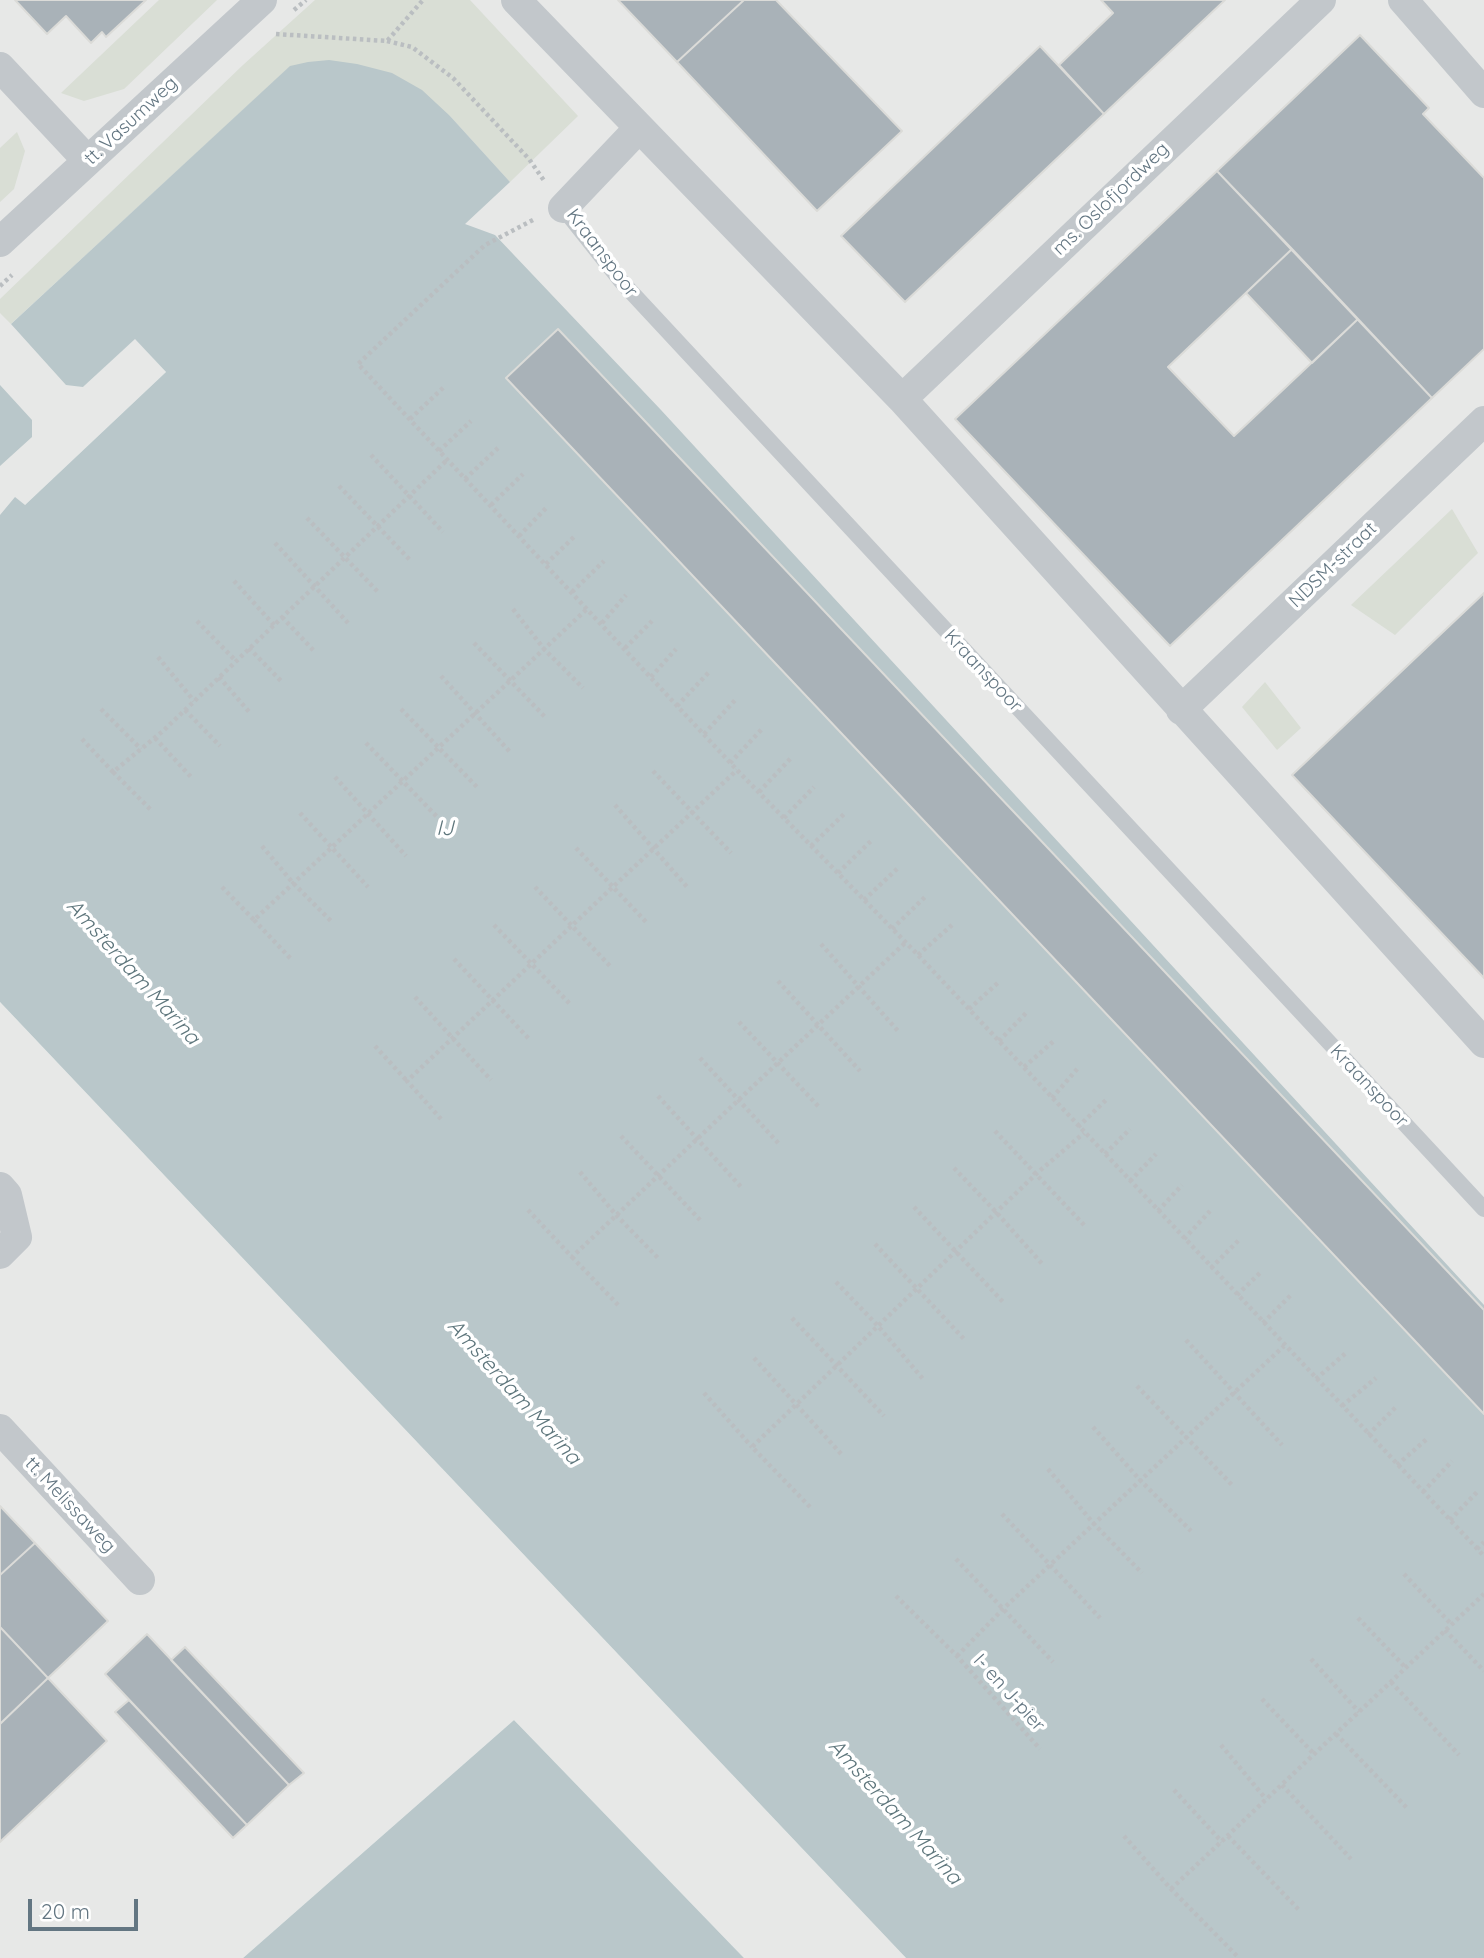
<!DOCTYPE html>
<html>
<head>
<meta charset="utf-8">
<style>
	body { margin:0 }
	#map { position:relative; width:1484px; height:1958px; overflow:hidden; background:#f9f9f6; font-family:Quicksand,sans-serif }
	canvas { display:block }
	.scale { position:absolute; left:28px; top:1899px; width:110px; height:32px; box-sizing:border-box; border:4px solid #637682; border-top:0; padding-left:9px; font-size:21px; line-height:24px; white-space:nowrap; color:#637682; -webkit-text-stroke:5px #fff; paint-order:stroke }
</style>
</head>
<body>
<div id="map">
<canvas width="1484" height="1958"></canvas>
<div class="scale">20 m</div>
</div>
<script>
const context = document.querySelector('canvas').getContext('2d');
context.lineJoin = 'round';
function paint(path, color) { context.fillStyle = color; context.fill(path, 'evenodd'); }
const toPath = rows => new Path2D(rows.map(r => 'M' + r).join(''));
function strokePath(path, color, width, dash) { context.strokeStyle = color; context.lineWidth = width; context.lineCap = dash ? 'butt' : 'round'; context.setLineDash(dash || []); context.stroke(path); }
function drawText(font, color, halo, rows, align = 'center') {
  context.font = font + ' Quicksand,sans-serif'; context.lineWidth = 7; context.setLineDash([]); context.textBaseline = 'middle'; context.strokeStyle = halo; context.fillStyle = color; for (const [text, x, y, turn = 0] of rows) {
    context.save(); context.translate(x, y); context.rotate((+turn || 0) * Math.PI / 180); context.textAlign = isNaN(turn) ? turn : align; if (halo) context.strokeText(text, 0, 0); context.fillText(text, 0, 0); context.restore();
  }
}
paint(toPath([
	[0,0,1484,0,1484,1414,464,224,422,90,392,73,290,66,11,323,83,387,135,338,166,372,25,505,0,518],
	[0,1002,906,1958,744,1958,514,1720,243,1958,0,1958]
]), '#e7e8e7');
paint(toPath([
	[159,0,217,0,124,89,84,101,61,93],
	[315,0,470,0,578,116,510,182,450,116,291,66,11,324,0,313,0,299,243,65],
	[17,132,25,151,14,189,0,202,0,148],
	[1452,509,1478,553,1395,635,1351,605],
	[1265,682,1301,728,1277,750,1242,707]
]), '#d9ded5');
paint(toPath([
	[329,60,357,64,392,73,422,90,450,116,510,182,465,224,495,235,661,410,1484,1305,1484,1958,906,1958,0,1002,0,515,15,497,25,505,166,372,135,339,83,387,66,385,11,324,290,66,308,62],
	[0,385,32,420,32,437,0,466],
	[514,1720,744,1958,243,1958]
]), '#b9c7ca');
const building = toPath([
	[15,0,146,0,106,37,102,32,91,43,66,16,47,34,15,0],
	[618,0,744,0,677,62,618,0],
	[744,0,776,0,902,131,817,211,677,62,744,0],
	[1101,0,1225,0,1104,114,1059,65,1113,13,1101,0],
	[1360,35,1429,108,1423,114,1484,178,1484,349,1432,398,1217,171,1360,35],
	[1040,46,1104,114,905,302,841,236,1040,46],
	[1217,171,1292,249,1168,367,1234,436,1358,319,1432,398,1170,646,955,419,1217,171],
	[1292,249,1358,319,1312,363,1246,293,1292,249],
	[558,329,1484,1310,1484,1414,506,378,558,329],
	[1484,593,1484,978,1292,775,1484,593],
	[0,1506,35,1543,0,1575,0,1506],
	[35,1543,108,1621,48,1678,0,1627,0,1575,35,1543],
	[0,1627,48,1678,0,1724,0,1627],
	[147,1634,289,1785,247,1825,105,1674,147,1634],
	[185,1647,304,1773,289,1785,171,1660,185,1647],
	[48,1678,107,1741,0,1842,0,1724,48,1678],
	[129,1700,247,1825,233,1838,115,1712,129,1700]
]);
paint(building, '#a9b2b8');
strokePath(building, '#dbdbd8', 2);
strokePath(toPath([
	[294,10,306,0],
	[276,34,387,41,423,0],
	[387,41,412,47,453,78,529,159,545,182],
	[533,220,485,245,358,364,737,770,918,955,1484,1556],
	[0,286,12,275],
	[410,419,445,386],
	[439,451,471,421],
	[371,455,443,532],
	[465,479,498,448],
	[339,486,410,560],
	[491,505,523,474],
	[307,518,378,592],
	[519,536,548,506],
	[275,543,348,623],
	[546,564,576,535],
	[234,581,274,625],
	[572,592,604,561],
	[513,609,544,649,583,688],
	[282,617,314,651],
	[197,621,236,661],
	[602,623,626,595],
	[474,643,546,718],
	[249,648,282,682],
	[625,648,652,621],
	[158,657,194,701],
	[441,676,510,752],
	[219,677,251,714],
	[651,677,676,649],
	[677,706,710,671],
	[101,709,141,749],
	[401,709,477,787],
	[185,710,220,746],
	[704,734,737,698],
	[155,738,191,777],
	[82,739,113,772,163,731,447,460],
	[366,743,441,821],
	[730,763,762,729],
	[653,771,731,853],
	[113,772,152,811],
	[335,777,406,856],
	[759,792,791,758],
	[615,805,688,888],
	[300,813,368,887],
	[784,818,814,787],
	[262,846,293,883,331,921],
	[811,846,844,814],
	[576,848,648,924],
	[838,873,873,839],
	[222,887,254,920,588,608],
	[535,887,610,966],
	[864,900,899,867],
	[254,920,291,959],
	[494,925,570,1004],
	[892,929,926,896],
	[821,944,898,1031],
	[918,955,952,925],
	[454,959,530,1040],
	[778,981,860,1071],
	[415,997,491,1080],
	[969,1009,1000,981],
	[739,1022,819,1107],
	[999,1041,1027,1012],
	[375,1046,407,1081],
	[700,1058,780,1145],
	[1024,1067,1055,1040],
	[658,1096,742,1188],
	[1052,1098,1078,1068],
	[441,1119,407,1081,737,770],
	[1078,1127,1106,1100],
	[995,1131,1085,1226],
	[621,1136,700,1220],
	[1105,1154,1130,1129],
	[954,1168,996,1212,1044,1266],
	[580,1172,617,1216,659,1259],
	[1130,1181,1156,1154],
	[914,1207,1004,1303],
	[528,1210,572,1257,906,942],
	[1158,1211,1182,1185],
	[1184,1239,1210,1211],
	[875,1244,964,1339],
	[572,1257,620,1307],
	[1211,1268,1239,1240],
	[836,1282,878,1326,923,1379],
	[1237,1295,1262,1271],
	[792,1318,884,1416],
	[1263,1323,1292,1294],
	[1186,1340,1282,1445],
	[754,1358,843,1456],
	[1316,1379,1347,1352],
	[1137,1386,1233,1486],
	[704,1393,752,1447],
	[1342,1406,1376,1378],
	[1093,1427,1140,1480,1191,1531],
	[1368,1435,1397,1406],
	[1397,1465,1428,1438],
	[1048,1469,1094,1524,1142,1573],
	[1423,1492,1452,1461],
	[810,1507,752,1447,1036,1174,1084,1133],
	[1002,1514,1100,1618],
	[1450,1520,1479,1490],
	[1477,1549,1484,1542],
	[956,1559,1053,1662],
	[1404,1574,1452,1625],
	[896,1596,957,1656,1040,1749],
	[1358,1618,1406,1668],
	[1445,1630,1484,1671],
	[957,1656,1003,1609,1284,1346],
	[1311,1659,1359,1712],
	[1391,1682,1459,1755],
	[1262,1699,1314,1754],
	[1336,1734,1407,1808],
	[1221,1745,1266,1799],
	[1282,1785,1351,1859],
	[1174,1790,1222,1842],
	[1124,1836,1171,1889,1239,1958],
	[1228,1836,1300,1911],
	[1171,1889,1484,1594]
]), '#babec1', 4.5, [3.5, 3.5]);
strokePath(toPath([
	[563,208,621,281,1484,1209]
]), '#c2c7cb', 16);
strokePath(toPath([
	[516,0,902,399,1484,1043],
	[1403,0,1484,93],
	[0,67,87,160],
	[563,208,639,128],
	[0,242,262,0],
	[902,399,1321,0],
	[1181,710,1484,421],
	[0,1187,7,1195,17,1237,0,1254],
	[0,1429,140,1580]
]), '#c2c7cb', 30);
drawText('19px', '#637682', '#fff', [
	["tt. Vasumweg",131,121,-43],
	["ms. Oslofjordweg",1111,199,-44],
	["Kraanspoor",602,253,53],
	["NDSM-straat",1333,565,-44],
	["Kraanspoor",983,671,47],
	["Kraanspoor",1369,1086,47],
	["tt. Melissaweg",70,1505,47],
	["I- en J-pier",1009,1693,48]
]);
drawText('italic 21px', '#5e767c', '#fff', [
	["IJ",445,829],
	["Amsterdam Marina",133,972,48],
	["Amsterdam Marina",514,1392,48],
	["Amsterdam Marina",895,1812,48]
]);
</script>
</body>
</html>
